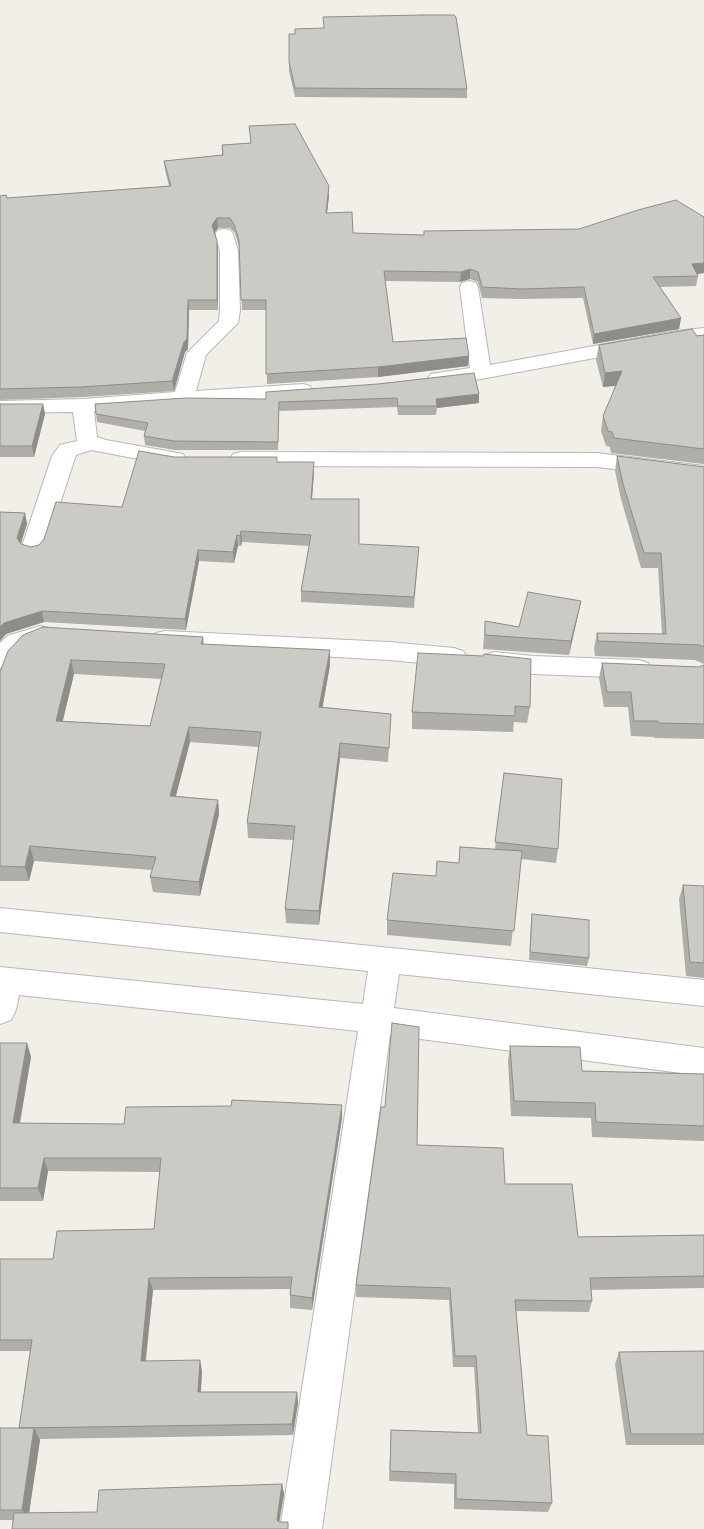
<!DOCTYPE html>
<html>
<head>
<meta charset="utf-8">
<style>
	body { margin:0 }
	canvas { display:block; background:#f1efe8 }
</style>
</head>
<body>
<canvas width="704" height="1529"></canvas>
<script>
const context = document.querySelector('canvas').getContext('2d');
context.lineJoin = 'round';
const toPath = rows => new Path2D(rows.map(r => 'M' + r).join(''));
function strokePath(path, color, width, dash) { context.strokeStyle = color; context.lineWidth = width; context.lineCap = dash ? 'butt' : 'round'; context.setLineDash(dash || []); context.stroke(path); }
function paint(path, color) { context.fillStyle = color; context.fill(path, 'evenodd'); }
const minor = toPath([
	[224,229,230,230,233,234,238,251,240,310,238,323,206,355,196,391,303,384,310,386,313,390,310,394,303,396,94,411,97,437,106,440,183,454,186,459,183,464,175,466,91,450,76,455,45,549,41,554,33,556,25,554,21,549,52,456,60,445,77,441,73,412,0,413,0,401,83,399,175,392,187,353,219,321,220,310,220,251,215,234,218,230,224,229],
	[469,281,476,283,478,287,490,365,676,331,704,328,704,340,676,343,481,379,438,384,431,382,428,378,431,374,470,368,460,287,462,283,469,281],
	[241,452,597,453,704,466,704,480,597,467,241,466,233,464,230,459,233,454,241,452],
	[40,626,49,628,53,634,49,640,25,648,9,665,0,668,0,643,7,636,40,626],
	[165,631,389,642,454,648,463,651,467,657,463,663,454,666,389,660,165,647,156,645,152,639,156,633,165,631],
	[494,652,533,656,639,660,648,663,652,669,648,675,639,678,533,674,485,667,481,661,485,655,494,652],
	[0,908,704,980,704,1006,399,974,394,1008,704,1048,704,1076,390,1035,322,1529,280,1529,358,1031,19,995,16,1010,11,1020,0,1024,0,967,363,1004,368,971,0,932,0,908]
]);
strokePath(minor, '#b5b8bc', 2);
paint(minor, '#fff');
paint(toPath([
	[295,34,467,89,467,98,295,97,289,71,289,62],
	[249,126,329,196,327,213,353,233,704,273,697,274,698,276,696,286,660,287,681,318,679,329,593,344,583,298,521,299,482,298,478,282,470,279,460,282,385,281,393,342,469,356,468,366,378,377,267,384,266,310,242,310,240,250,235,233,230,228,218,228,215,232,217,241,218,251,218,310,189,310,188,349,185,352,174,391,83,397,0,400,0,196,7,198,169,186,165,170,164,161,222,155,222,145,251,143],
	[704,335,704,464,611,453,610,447,606,446,601,431,603,416,616,386,603,387,596,360,599,345],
	[479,394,479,403,437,408,436,415,398,415,397,407,279,411,278,450,175,450,145,445,144,436,145,431,97,422,95,404,266,399],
	[0,404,43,404,45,414,34,457,0,457],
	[617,456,704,467,704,664,695,660,595,656,594,648,597,633,662,634,658,568,641,568,621,499,615,471],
	[174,457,277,462,314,473,312,499,359,544,418,558,414,608,301,602,301,591,309,546,242,542,241,546,238,546,234,563,199,561,186,630,44,622,6,634,0,641,0,512,25,513,27,524,21,544,31,547,39,545,122,507],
	[581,601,578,615,569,655,483,649,485,621,519,627],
	[203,637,204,644,330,665,322,708,391,714,388,762,340,758,319,925,286,923,285,909,294,840,248,838,247,823,259,747,190,742,176,796,218,800,219,814,200,896,153,892,150,877,152,870,34,861,29,881,0,881,0,672],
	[74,674,162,679,150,726,63,721],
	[483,656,530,707,527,723,514,722,513,732,412,729,412,712],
	[602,663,699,667,704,665,704,739,654,738,654,737,631,736,628,707,604,707,599,678],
	[504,773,558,849,556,863,521,859,511,946,387,935,387,920,436,876,459,863,460,847,495,849],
	[683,885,704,886,704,978,686,976,679,899],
	[532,914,589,958,587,966,529,960,531,922],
	[0,1043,27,1043,31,1057,20,1124,124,1124,342,1118,312,1310,290,1308,290,1289,153,1290,146,1361,202,1371,201,1392,297,1392,298,1403,293,1435,39,1439,40,1440,29,1513,97,1512,282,1484,284,1494,279,1522,0,1520,0,1428,19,1428,30,1351,0,1351,0,1259,53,1259,154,1229,160,1172,48,1171,43,1201,0,1201],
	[510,1046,582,1071,704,1074,704,1141,592,1137,591,1118,511,1116,508,1061],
	[417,1145,505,1184,578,1237,704,1235,704,1288,591,1290,592,1301,589,1312,516,1311,527,1435,552,1503,548,1512,454,1509,454,1484,389,1481,391,1430,478,1433,474,1367,453,1367,449,1300,356,1297,356,1285],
	[704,1351,704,1445,626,1445,615,1364,619,1352]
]), '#afaea9');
paint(toPath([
	[329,186,329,196,326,222,326,213],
	[217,218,218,228,213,235,212,225],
	[217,241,218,251,218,310,217,300],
	[704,263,704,273,691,275,692,264],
	[470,269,470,279,460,282,461,272],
	[188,300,189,310,188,349,185,352,174,391,172,381,184,342],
	[681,318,679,329,593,344,594,334],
	[469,356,468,366,378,377,378,367],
	[622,371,620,385,603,387,605,373],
	[479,394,479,403,437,408,436,399],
	[43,404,45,414,34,457,32,446],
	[314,462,314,473,311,510,311,499],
	[25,513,27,524,19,548,17,538],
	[241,531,242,542,241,546,240,536],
	[237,535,238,546,234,563,233,552],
	[198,550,199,561,186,630,185,619],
	[581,601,578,615,569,655,571,641],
	[42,611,44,622,6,634,0,641,0,627,4,623],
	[330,650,330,665,320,722,319,707],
	[71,660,74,674,59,735,56,721],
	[189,727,190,742,172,810,170,796],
	[340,743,340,758,319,925,319,911],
	[218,800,219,814,200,896,199,882],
	[30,846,34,861,29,881,25,867],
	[27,1043,31,1057,17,1137,13,1123],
	[342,1105,342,1118,312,1310,312,1298],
	[44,1158,48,1171,43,1201,38,1188],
	[149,1278,153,1290,144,1372,141,1361],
	[200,1360,202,1371,200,1403,198,1392],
	[297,1392,298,1403,293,1435,292,1424],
	[34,1428,40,1440,28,1520,22,1510],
	[282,1484,284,1494,278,1529,277,1520]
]), '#8f8d8a');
const building = toPath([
	[422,15,454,15,456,17,467,89,295,88,289,62,289,34,295,34,295,29,324,28,323,17,422,15],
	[295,124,329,186,326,213,352,212,353,233,424,235,424,231,579,229,638,210,676,200,704,217,704,263,692,264,698,276,653,277,681,318,594,334,584,287,522,289,482,287,478,272,470,269,461,272,384,271,393,342,466,338,469,356,378,367,266,374,266,300,241,300,239,241,234,224,230,218,217,218,212,225,217,241,217,300,188,300,187,339,184,342,172,381,81,387,0,389,0,196,6,195,7,198,171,186,164,161,223,155,222,145,251,143,249,126,295,124],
	[692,329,697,336,704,335,704,449,614,438,612,432,608,431,603,416,622,371,605,373,599,345,692,329],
	[474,373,479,394,436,399,437,406,398,406,397,398,279,402,278,442,174,441,144,436,148,423,96,414,95,404,186,398,266,399,266,392,378,384,474,373],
	[0,404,43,404,32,446,0,446,0,404],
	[139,451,174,457,277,457,277,462,314,462,311,499,359,499,359,544,419,547,414,597,301,591,311,535,241,531,240,536,237,535,233,552,198,550,185,619,42,611,4,623,0,627,0,512,25,513,17,538,21,544,31,547,39,545,44,539,56,502,122,507,139,451],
	[617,456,704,467,704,647,699,645,598,641,597,633,666,634,661,553,644,553,623,484,617,456],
	[528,592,581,601,571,641,485,635,485,621,519,627,528,592],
	[43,627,203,637,201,644,330,650,319,707,391,714,389,748,340,743,319,911,285,909,295,826,247,823,261,732,189,727,170,796,218,800,199,882,150,877,156,857,30,846,25,867,0,866,0,672,8,651,23,635,43,627],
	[71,660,165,664,150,726,56,721,71,660],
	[418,653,483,656,484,654,531,659,530,707,515,706,515,716,412,712,418,653],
	[602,663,699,667,704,665,704,724,658,723,658,721,634,721,631,692,607,692,602,663],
	[504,773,562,779,558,849,495,842,504,773],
	[460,847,522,851,514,931,387,920,393,873,436,876,437,861,459,863,460,847],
	[683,885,704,886,704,963,690,962,683,885],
	[532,914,589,920,589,958,530,952,532,914],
	[392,1023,419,1027,417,1145,503,1148,505,1184,572,1184,578,1237,704,1235,704,1276,590,1278,592,1301,515,1300,527,1435,548,1436,552,1503,456,1499,456,1474,390,1471,391,1430,481,1433,476,1356,455,1356,450,1288,356,1285,381,1107,385,1107,392,1023],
	[0,1043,27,1043,13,1123,124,1124,126,1107,231,1106,232,1100,342,1105,312,1298,290,1295,292,1277,149,1278,141,1361,200,1360,198,1392,297,1392,292,1424,19,1428,32,1340,0,1340,0,1259,53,1259,57,1231,154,1229,161,1158,44,1158,38,1188,0,1188,0,1043],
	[510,1046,580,1047,582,1071,704,1074,704,1126,596,1122,595,1103,514,1101,510,1046],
	[704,1351,704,1434,631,1434,619,1352,704,1351],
	[0,1428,34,1428,22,1510,0,1510,0,1428],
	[282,1484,277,1520,279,1522,288,1522,288,1529,12,1529,14,1513,97,1512,99,1490,282,1484]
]);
paint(building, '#cccac5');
strokePath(building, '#8f8d8a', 1);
</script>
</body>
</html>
